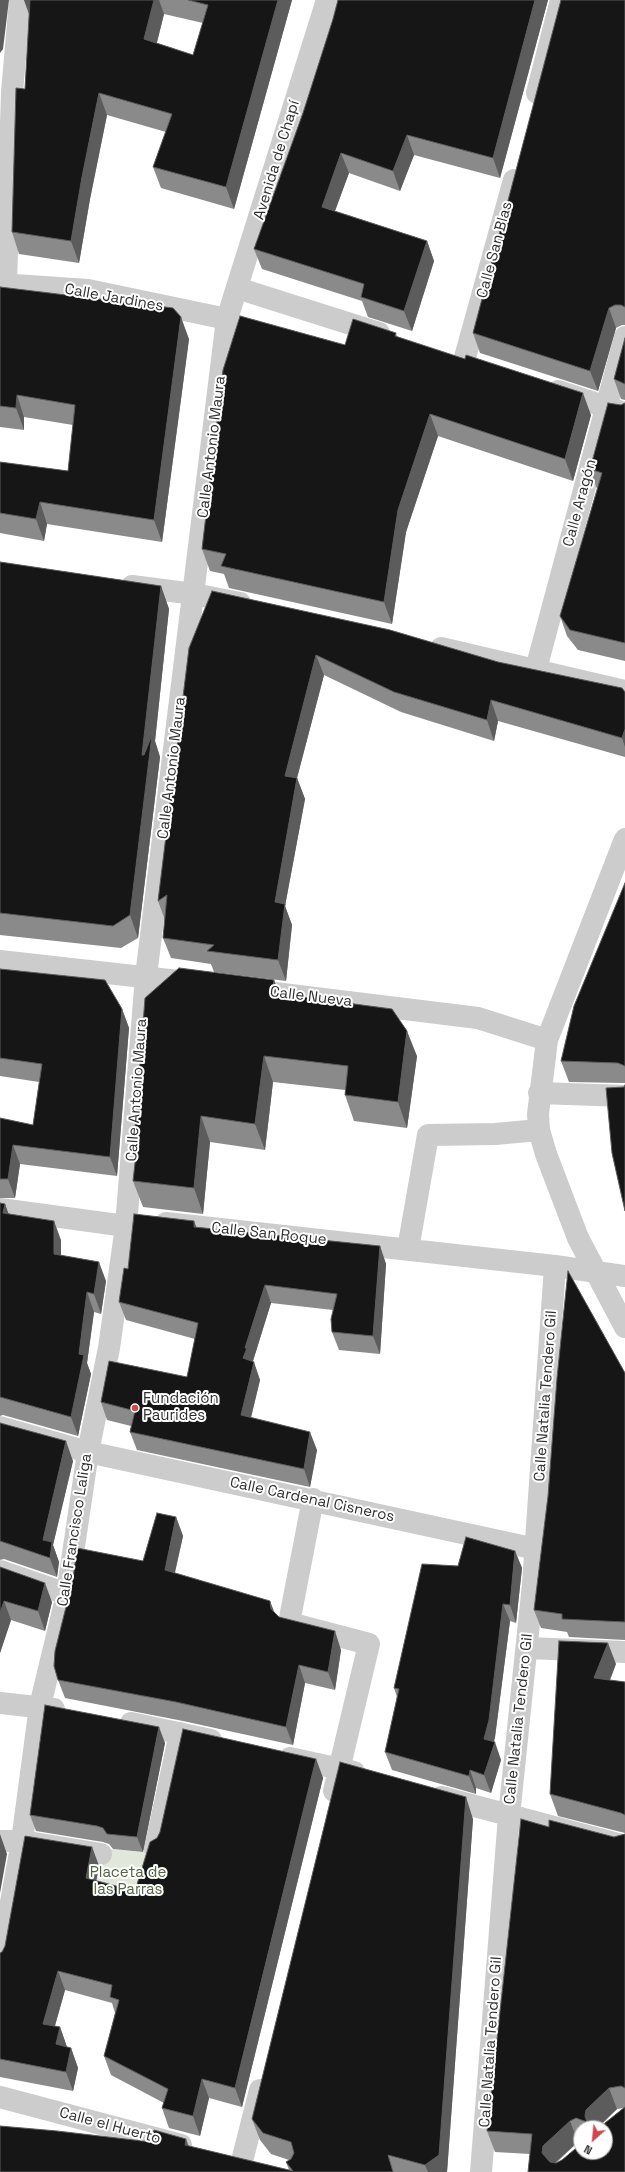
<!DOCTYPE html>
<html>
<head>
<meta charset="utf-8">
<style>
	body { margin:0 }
	#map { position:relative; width:625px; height:2172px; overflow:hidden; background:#fff; font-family:"Space Grotesk",sans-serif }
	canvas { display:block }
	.north { position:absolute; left:573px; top:2120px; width:40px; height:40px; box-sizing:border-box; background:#fff; border:1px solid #acacac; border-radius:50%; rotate:207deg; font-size:11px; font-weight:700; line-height:16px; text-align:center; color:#2f2f2f }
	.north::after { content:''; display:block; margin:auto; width:14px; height:18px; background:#cf4850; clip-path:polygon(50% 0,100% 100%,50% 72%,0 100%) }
</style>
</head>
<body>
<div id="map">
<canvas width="625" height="2172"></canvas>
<div class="north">N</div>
</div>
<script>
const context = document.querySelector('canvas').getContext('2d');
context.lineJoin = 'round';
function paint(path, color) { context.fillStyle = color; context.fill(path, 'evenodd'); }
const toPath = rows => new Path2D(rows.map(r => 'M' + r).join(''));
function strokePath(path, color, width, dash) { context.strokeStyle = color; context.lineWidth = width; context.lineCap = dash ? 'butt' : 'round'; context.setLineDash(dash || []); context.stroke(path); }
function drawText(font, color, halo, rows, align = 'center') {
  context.font = font + ' "Space Grotesk",sans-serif'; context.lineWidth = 4; context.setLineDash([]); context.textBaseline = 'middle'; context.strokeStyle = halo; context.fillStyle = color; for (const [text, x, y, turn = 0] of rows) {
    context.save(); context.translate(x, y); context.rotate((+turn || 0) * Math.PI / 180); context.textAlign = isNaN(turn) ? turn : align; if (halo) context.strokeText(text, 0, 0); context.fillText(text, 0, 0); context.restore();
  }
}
paint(toPath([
	[99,1848,165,1854,153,1919,94,1906]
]), '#e2e7dc');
strokePath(toPath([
	[537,93,561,0],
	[0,284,88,290,227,319],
	[6,284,12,92,20,0],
	[237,288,379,333],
	[464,361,514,180],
	[558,391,625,413],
	[132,586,194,594,240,603],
	[441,648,625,691],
	[536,669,625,337],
	[625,839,547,1040,538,1114,539,1130,546,1154,578,1238,625,1327],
	[0,961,196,983],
	[250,990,478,1018,547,1040],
	[539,1093,625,1096],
	[0,1209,126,1226],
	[166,1223,555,1266,625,1276],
	[408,1249,428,1135,495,1134,539,1130],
	[0,1427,88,1452,536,1549],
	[313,1499,289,1623,369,1644,334,1791],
	[0,1571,67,1594],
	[528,1648,625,1652],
	[0,1703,54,1709],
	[131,1723,211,1740],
	[290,1758,354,1772],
	[441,1797,625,1846],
	[0,1841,22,1841,101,1854],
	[155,1849,180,1733],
	[0,1963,22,1841,40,1706,67,1594,88,1452,109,1348,126,1226,146,976,227,319,327,0],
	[0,2097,181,2145],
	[242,2161,260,2090],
	[481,2172,509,1816,533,1584,555,1266]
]), '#ccc', 22);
paint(toPath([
	[24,0,292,0,234,209,161,188,153,167,166,132,107,115,90,199,79,263,19,254,12,232,25,89,29,14],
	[164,14,203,23,193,55,157,43],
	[338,0,548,0,500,178,414,155,400,191,349,173,335,211,427,241,434,261,412,331,368,317,362,301,262,269,254,249,303,113,333,19],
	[625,0,625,325,622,325,616,328,598,391,480,353,473,333],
	[0,287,189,339,162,542,47,524,44,541,0,533,0,462,68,471,73,425,24,417,24,430,0,427],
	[396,333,397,337,591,415,573,481,438,436,406,532,392,624,229,588,224,574,210,571,202,549,345,345],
	[625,338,625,400,621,399,614,379],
	[625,403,625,661,578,650,567,636,560,616,597,489,590,469,621,405],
	[0,562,161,586,169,609,155,741,160,757,138,938,121,948,0,935],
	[189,648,498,662,625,692,625,757,498,721,494,741,401,712,324,675,297,778,305,799,285,906,292,925,286,981,214,972,211,964,171,958,163,938,165,920,158,901],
	[625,883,625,1083,569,1082,561,1061],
	[0,969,122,1009,129,1028,117,1176,20,1164,15,1198,0,1198,0,1118,33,1125,39,1082,0,1076],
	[274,980,279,994,417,1056,407,1128,354,1121,345,1095,345,1090,273,1082,265,1150,210,1142,203,1214,143,1207,133,1181,136,1161,133,1153],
	[0,1203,5,1204,8,1213,61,1240,61,1255,106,1281,101,1314,94,1312,87,1363,91,1374,78,1436,3,1415,0,1416],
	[197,1227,380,1246,386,1264,380,1354,339,1350,332,1332,333,1310,271,1303,253,1361,260,1380,251,1418,317,1450,310,1487,137,1450,130,1432,131,1426,107,1420,101,1402,187,1377,195,1339,126,1320,119,1302,128,1269],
	[625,1373,625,1640,569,1637,567,1632,541,1628,534,1610],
	[0,1423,73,1461,53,1545,59,1562,57,1577,4,1559,0,1560],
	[176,1517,183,1536,175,1573,275,1613,279,1617,341,1650,335,1690,305,1683,293,1745,183,1721,65,1698,58,1680,143,1561],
	[515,1551,522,1568,516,1623,510,1621,495,1737,494,1742,501,1760,491,1793,476,1788,476,1794,392,1770,385,1752,397,1697,394,1688],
	[0,1567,52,1602,45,1631,11,1620,0,1653],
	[616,1664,610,1680,625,1682,625,1833,558,1816,550,1794],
	[165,1743,143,1852,113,1849,109,1844,103,1842,36,1831,30,1815],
	[316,1759,323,1778,242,2107,209,2098,200,2136,169,2128,162,2108,164,2103,111,2075,104,2056,115,2013,112,2003,65,1990,55,2026,60,2027,67,2047,71,2048,78,2068,73,2091,0,2077,0,1953,2,1952,92,1847,99,1866,96,1881,135,1891],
	[473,1819,447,2172,0,2172,189,2146,289,2170,286,2162,289,2160,271,2154,260,2140,252,2119],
	[549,1827,614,1837,625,1834,625,2172,528,2172,530,2154,495,2152,487,2131],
	[624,2108,600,2127,599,2127,617,2109],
	[581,2128,605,2128,562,2160,556,2163,578,2142,581,2141]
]), '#8a8a8a');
paint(toPath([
	[0,0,9,0,3,49,0,53],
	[24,0,34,0,31,19],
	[154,0,159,0,164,14,152,61,144,39],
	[278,0,292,0,234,209,226,187],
	[535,0,548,0,500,178,493,158],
	[99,93,107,115,90,199,79,263,71,241,82,177],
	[407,135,414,155,400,191,393,171],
	[341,153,349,173,329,227,322,207],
	[427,241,434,261,412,331,404,311],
	[609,308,616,328,598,391,590,371],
	[181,317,189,339,162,542,154,520],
	[583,393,591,415,573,481,565,459],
	[17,395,24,417,24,430,16,408],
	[430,414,438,436,406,532,392,624,384,602,398,510],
	[40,502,47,524,44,541,36,519],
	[161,586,169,609,155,741,160,757,138,938,130,915,142,755],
	[316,655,324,675,292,797,285,776],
	[491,700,498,721,494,741,487,720],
	[625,729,625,747,622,738],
	[297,778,305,799,285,906,292,925,286,981,278,960,275,902],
	[274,980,283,1006,272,993],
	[122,1009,129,1028,117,1176,110,1157],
	[407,1031,417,1056,407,1128,398,1102],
	[264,1056,273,1082,265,1150,255,1124],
	[201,1116,210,1142,203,1214,194,1188],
	[13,1145,20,1164,15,1198,8,1179],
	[5,1204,12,1223,3,1213],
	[54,1221,61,1240,61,1273,54,1254],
	[194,1221,201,1239,194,1227],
	[380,1246,386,1264,380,1354,373,1336],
	[99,1262,106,1281,101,1314,94,1294],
	[265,1285,271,1303,252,1364,254,1362,260,1380,247,1433,241,1415,243,1358,245,1348],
	[87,1292,94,1312,87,1363,91,1374,78,1436,71,1417],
	[310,1432,317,1450,310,1487,304,1469],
	[66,1441,73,1461,53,1545,59,1562,57,1577,43,1540],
	[176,1517,183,1536,171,1589,165,1570],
	[515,1551,522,1568,516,1623,510,1605],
	[45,1583,52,1602,45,1631,38,1611],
	[4,1601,11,1620,0,1653,0,1613],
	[270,1601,277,1619,271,1609],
	[503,1604,510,1621,495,1737,490,1756,484,1739],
	[335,1631,341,1650,335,1690,328,1672],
	[608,1643,616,1664,602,1700,594,1678],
	[299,1665,305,1683,293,1745,286,1727],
	[159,1727,165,1743,143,1852,137,1837],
	[495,1742,501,1760,491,1793,484,1775],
	[316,1759,323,1778,242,2107,235,2088],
	[470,1770,476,1788,476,1794,469,1776],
	[466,1797,473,1819,447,2172,428,2172,425,2165],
	[0,1834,7,1854,0,1893],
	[92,1847,99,1866,93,1898,86,1878],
	[58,1971,65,1990,50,2043,43,2024],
	[60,2027,67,2047,63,2063,56,2044],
	[71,2048,78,2068,73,2091,66,2072],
	[202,2079,209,2098,200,2136,193,2116],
	[609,2088,617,2109,597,2128,590,2128,585,2116,586,2110],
	[570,2121,578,2142,550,2167,542,2153,543,2146],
	[186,2139,194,2160,185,2145]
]), '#5c5c5c');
const building = toPath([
	[30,0,154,0,144,39,193,55,208,5,188,0,278,0,226,187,153,167,172,114,99,93,82,177,71,241,12,232,16,88,25,89,30,0],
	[338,0,535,0,493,158,407,135,393,171,341,153,322,207,427,241,404,311,361,297,364,284,254,249,303,113,333,19,338,0],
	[561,0,625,0,625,307,621,305,615,305,609,308,590,371,473,333,561,0],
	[0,287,173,308,181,317,154,520,40,502,36,519,0,513,0,462,68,471,75,405,17,395,16,408,0,406,0,287],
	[240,316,345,345,353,319,396,333,395,336,465,359,466,355,583,393,565,459,430,414,398,510,384,602,221,566,226,554,202,549,223,370,240,316],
	[625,338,625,384,614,379,625,338],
	[608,403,621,405,625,403,625,643,570,630,560,616,602,473,590,469,608,403],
	[0,562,161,586,142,755,144,755,152,735,130,915,113,926,0,913,0,562],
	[212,591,390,630,498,662,622,688,625,692,625,729,622,738,491,700,487,720,394,692,316,655,285,776,297,778,275,902,285,904,278,960,207,951,214,945,163,938,167,895,158,901,189,648,212,591],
	[625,883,625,1066,618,1063,561,1061,574,1006,625,883],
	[179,968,274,980,272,993,392,1009,407,1031,398,1102,345,1095,348,1066,264,1056,255,1124,201,1116,194,1188,133,1181,136,1154,133,1153,145,998,179,968],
	[0,969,105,980,122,1009,110,1157,13,1145,8,1179,0,1179,0,1118,33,1125,42,1064,0,1058,0,969],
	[625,1085,625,1211,612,1153,606,1088,624,1087,625,1085],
	[0,1203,5,1204,3,1213,54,1221,54,1254,99,1262,94,1294,87,1292,79,1354,84,1355,71,1417,0,1397,0,1203],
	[134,1214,194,1221,194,1227,380,1246,373,1336,332,1332,331,1319,337,1294,265,1285,245,1348,247,1348,243,1358,254,1362,241,1415,310,1432,304,1469,130,1432,135,1411,101,1402,109,1361,187,1377,198,1323,119,1302,124,1268,128,1269,134,1214],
	[568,1271,625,1373,625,1622,562,1619,562,1614,534,1610,548,1496,557,1378,568,1271],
	[0,1423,66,1441,43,1540,52,1542,50,1558,0,1541,0,1423],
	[157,1513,176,1517,165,1570,270,1601,271,1609,279,1617,335,1631,328,1672,299,1665,286,1727,176,1702,58,1680,54,1666,55,1651,73,1579,77,1548,143,1561,157,1513],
	[466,1537,515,1551,510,1605,503,1604,489,1720,484,1739,495,1742,484,1775,470,1770,469,1776,385,1752,399,1689,394,1688,422,1564,458,1566,466,1537],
	[0,1567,45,1583,38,1611,4,1601,0,1613,0,1567],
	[559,1641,608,1643,594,1678,625,1682,625,1815,621,1813,550,1794,559,1641],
	[45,1705,159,1727,137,1837,107,1834,103,1828,97,1826,30,1815,45,1705],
	[183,1729,316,1759,235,2088,202,2079,193,2116,162,2108,168,2089,104,2056,119,2000,110,1997,112,1985,58,1971,43,2024,60,2027,56,2044,71,2048,66,2072,0,2059,0,1953,2,1952,5,1946,25,1836,92,1847,86,1878,135,1891,150,1842,157,1838,160,1832,183,1729],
	[340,1762,466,1797,439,2155,425,2165,388,2155,393,2172,0,2172,0,2126,57,2131,151,2142,154,2130,186,2139,185,2145,293,2171,286,2162,291,2159,294,2153,291,2142,263,2133,252,2119,340,1762],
	[521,1819,549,1827,549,1820,614,1837,625,1834,625,2088,621,2086,609,2088,586,2110,585,2116,587,2122,576,2118,570,2121,543,2146,542,2153,550,2162,556,2163,562,2160,581,2144,581,2152,605,2152,605,2128,589,2128,588,2123,593,2126,600,2127,625,2107,625,2172,528,2172,532,2134,487,2131,521,1819]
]);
paint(building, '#161616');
strokePath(building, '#5c5c5c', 1);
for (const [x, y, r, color] of [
	[135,1408,4,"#cf4850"]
]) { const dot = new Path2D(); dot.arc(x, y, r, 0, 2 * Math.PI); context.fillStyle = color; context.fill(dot); strokePath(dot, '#fff', 1.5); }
drawText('15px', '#2f2f2f', '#fff', [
	["Avenida de Chapí",277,160,-73],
	["Calle San Blas",495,250,-75],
	["Calle Jardines",114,298,10],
	["Calle Antonio Maura",212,447,-83],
	["Calle Aragón",580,503,-75],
	["Calle Antonio Maura",172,768,-83],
	["Calle Nueva",311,997,7],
	["Calle Antonio Maura",137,1090,-86],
	["Calle San Roque",269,1234,6],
	["Calle Natalia Tendero Gil",546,1396,-86],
	["Calle Cardenal Cisneros",312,1500,12],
	["Calle Francisco Laliga",75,1530,-81],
	["Calle Natalia Tendero Gil",519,1719,-84],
	["Calle Natalia Tendero Gil",491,2042,-86],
	["Calle el Huerto",110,2126,15]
]);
drawText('15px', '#2f2f2f', '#fff', [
	["Fundación",143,1399],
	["Paurides",143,1416]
], 'left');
drawText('15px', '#526542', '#fff', [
	["Placeta de",128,1873],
	["las Parras",128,1890]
]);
</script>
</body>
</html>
